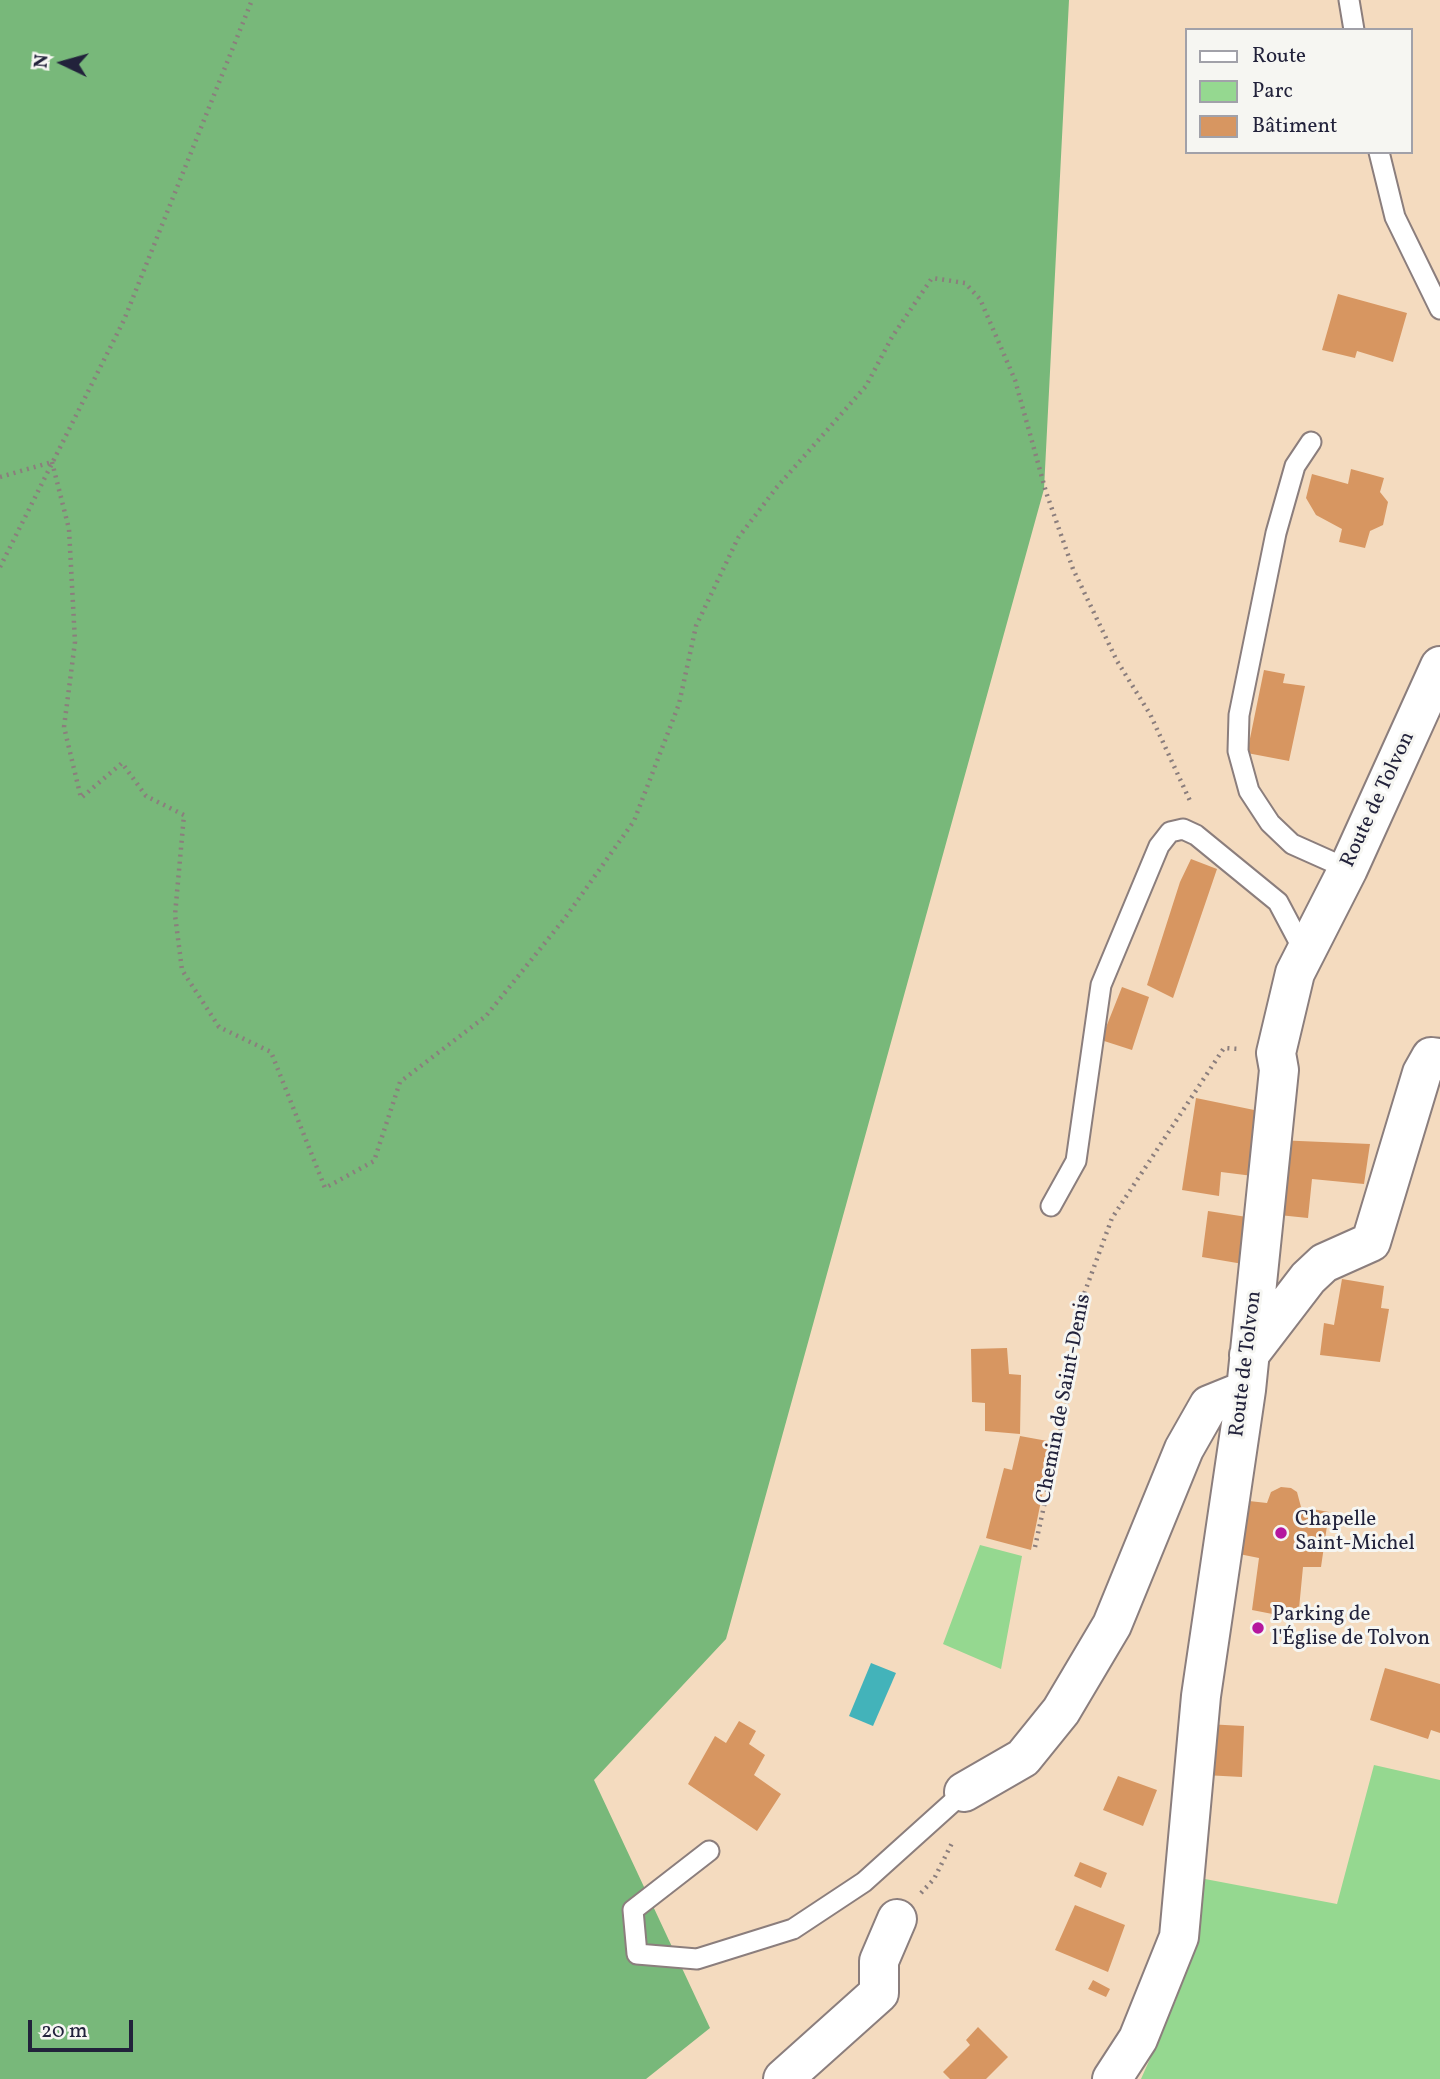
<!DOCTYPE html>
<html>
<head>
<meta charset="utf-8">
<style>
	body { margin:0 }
	#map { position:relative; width:1440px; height:2079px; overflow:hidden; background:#f4dbbf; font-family:Vollkorn,serif }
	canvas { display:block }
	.legend { position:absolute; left:1185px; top:28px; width:228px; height:126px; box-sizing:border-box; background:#f6f6f2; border:2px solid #a1a1a9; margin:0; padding:9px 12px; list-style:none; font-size:21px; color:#22223b }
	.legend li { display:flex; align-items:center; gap:14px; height:35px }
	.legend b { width:35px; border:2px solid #a1a1a9 }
	.north { position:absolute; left:28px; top:28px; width:70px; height:70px; -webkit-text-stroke:5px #f6f6f2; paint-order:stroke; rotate:275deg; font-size:19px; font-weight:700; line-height:28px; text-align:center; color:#22223b }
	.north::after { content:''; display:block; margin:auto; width:24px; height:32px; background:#22223b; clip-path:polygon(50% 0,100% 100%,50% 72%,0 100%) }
	.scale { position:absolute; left:28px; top:2020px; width:105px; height:32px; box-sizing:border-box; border:4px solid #22223b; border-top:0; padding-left:9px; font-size:21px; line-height:24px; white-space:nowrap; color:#22223b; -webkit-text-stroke:5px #f6f6f2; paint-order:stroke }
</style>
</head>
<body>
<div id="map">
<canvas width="1440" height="2079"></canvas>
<ul class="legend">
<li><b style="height:9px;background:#fff"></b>Route</li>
<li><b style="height:19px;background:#95d890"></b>Parc</li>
<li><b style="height:19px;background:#d79661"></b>Bâtiment</li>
</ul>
<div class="north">N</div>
<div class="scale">20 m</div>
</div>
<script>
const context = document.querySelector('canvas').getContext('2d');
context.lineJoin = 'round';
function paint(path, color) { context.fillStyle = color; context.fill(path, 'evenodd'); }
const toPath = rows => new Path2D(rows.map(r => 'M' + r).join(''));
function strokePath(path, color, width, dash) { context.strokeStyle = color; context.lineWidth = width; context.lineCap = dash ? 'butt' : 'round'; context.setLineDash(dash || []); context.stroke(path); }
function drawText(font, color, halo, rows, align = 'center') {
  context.font = font + ' Vollkorn,serif'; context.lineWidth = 6; context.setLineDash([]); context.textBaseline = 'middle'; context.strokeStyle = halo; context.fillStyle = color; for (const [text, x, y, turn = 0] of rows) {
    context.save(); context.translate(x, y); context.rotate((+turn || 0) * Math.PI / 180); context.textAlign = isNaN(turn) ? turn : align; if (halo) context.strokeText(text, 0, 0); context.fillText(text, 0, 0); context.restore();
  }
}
paint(toPath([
	[980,1545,1022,1556,1001,1669,943,1644],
	[1374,1765,1440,1780,1440,2079,1141,2079,1176,2000,1205,1879,1337,1904]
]), '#95d890');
paint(toPath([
	[0,0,1069,0,1044,489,726,1639,594,1780,710,2028,646,2079,0,2079]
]), '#78b87a');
paint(toPath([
	[871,1663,896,1673,873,1726,849,1716]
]), '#43b3ba');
paint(toPath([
	[1338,294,1407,313,1393,362,1357,351,1355,358,1322,350],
	[1351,469,1384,478,1380,492,1388,502,1383,525,1370,531,1365,548,1339,542,1342,529,1316,515,1306,498,1312,474,1348,484],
	[1264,670,1285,674,1283,683,1305,686,1289,761,1247,753],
	[1191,859,1217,869,1173,998,1147,985,1180,882],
	[1122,987,1149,997,1132,1050,1101,1040],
	[1196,1098,1259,1111,1253,1176,1221,1172,1219,1196,1182,1190],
	[1276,1140,1370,1144,1364,1184,1312,1179,1308,1218,1269,1214],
	[1208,1211,1247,1217,1243,1264,1202,1257],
	[1342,1279,1384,1286,1381,1308,1389,1309,1380,1362,1320,1355,1324,1323,1334,1325],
	[1007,1348,1009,1374,1021,1375,1020,1434,985,1431,985,1403,972,1402,971,1349],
	[1020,1436,1053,1442,1031,1550,986,1538,1004,1468,1012,1470],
	[1281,1487,1291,1488,1297,1492,1301,1507,1329,1512,1321,1567,1303,1567,1298,1619,1252,1610,1259,1558,1234,1553,1240,1500,1267,1503,1271,1492],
	[1385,1668,1440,1684,1440,1733,1431,1730,1428,1739,1370,1720],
	[739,1721,756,1731,749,1744,765,1755,754,1775,781,1794,757,1831,688,1784,715,1736,726,1743],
	[1206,1724,1244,1726,1242,1777,1204,1775],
	[1118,1776,1157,1790,1143,1826,1103,1810],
	[1080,1862,1107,1873,1101,1888,1074,1876],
	[1075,1905,1125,1925,1108,1972,1055,1950],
	[1093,1980,1110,1989,1106,1997,1088,1989],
	[978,2027,1008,2057,986,2079,950,2079,943,2072,970,2045,966,2040]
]), '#d79661');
const service = toPath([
	[1349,0,1354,30],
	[1379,152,1395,217,1440,309],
	[1311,442,1295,466,1276,533,1239,715,1238,751,1249,791,1270,823,1292,844,1348,869],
	[1051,1206,1076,1161,1101,985,1159,846,1170,832,1183,829,1196,835,1278,902,1305,953],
	[709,1851,633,1910,637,1954,697,1959,793,1929,864,1882,964,1792]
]);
const minor = toPath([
	[1249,1355,1308,1278,1324,1263,1371,1242,1422,1073,1431,1057,1440,1058],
	[964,1792,1023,1758,1061,1711,1112,1625,1184,1449,1209,1405,1246,1390],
	[783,2079,879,1993,879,1961,897,1919],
	[1112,2079,1138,2039,1179,1937,1201,1696,1246,1390,1279,1070,1276,1053,1295,973,1348,869,1440,666]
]);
strokePath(service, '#8b7e7d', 23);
strokePath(minor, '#8b7e7d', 42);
strokePath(toPath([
	[52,462,69,529,75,642,64,727,81,798,122,763,146,796,184,815,175,915,182,970,219,1027,271,1052,325,1188,374,1161,400,1082,486,1016,565,918,634,821,679,704,696,626,738,538,777,487,866,386,892,337,932,278,965,283,980,299,1015,380,1046,492,1073,569,1117,661,1150,714,1191,803],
	[0,477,52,462],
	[0,567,124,320,252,0],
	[1035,1547,1066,1406,1080,1305,1112,1218,1224,1048,1240,1049],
	[921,1893,934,1879,953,1841]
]), '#8b7e7d', 4.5, [2, 5]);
strokePath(service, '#fff', 19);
strokePath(minor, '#fff', 38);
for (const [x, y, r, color] of [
	[1281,1533,7,"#b5179e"],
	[1258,1628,7,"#b5179e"]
]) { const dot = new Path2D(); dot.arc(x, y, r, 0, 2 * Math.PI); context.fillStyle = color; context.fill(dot); strokePath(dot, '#f6f6f2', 2.5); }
drawText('21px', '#22223b', '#f6f6f2', [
	["Route de Tolvon",1379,800,-65],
	["Route de Tolvon",1247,1364,-83],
	["Chemin de Saint-Denis",1065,1399,-79]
]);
drawText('21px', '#22223b', '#f6f6f2', [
	["Chapelle",1295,1521],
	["Saint-Michel",1295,1545],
	["Parking de",1272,1616],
	["l'Église de Tolvon",1272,1640]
], 'left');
</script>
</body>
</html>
